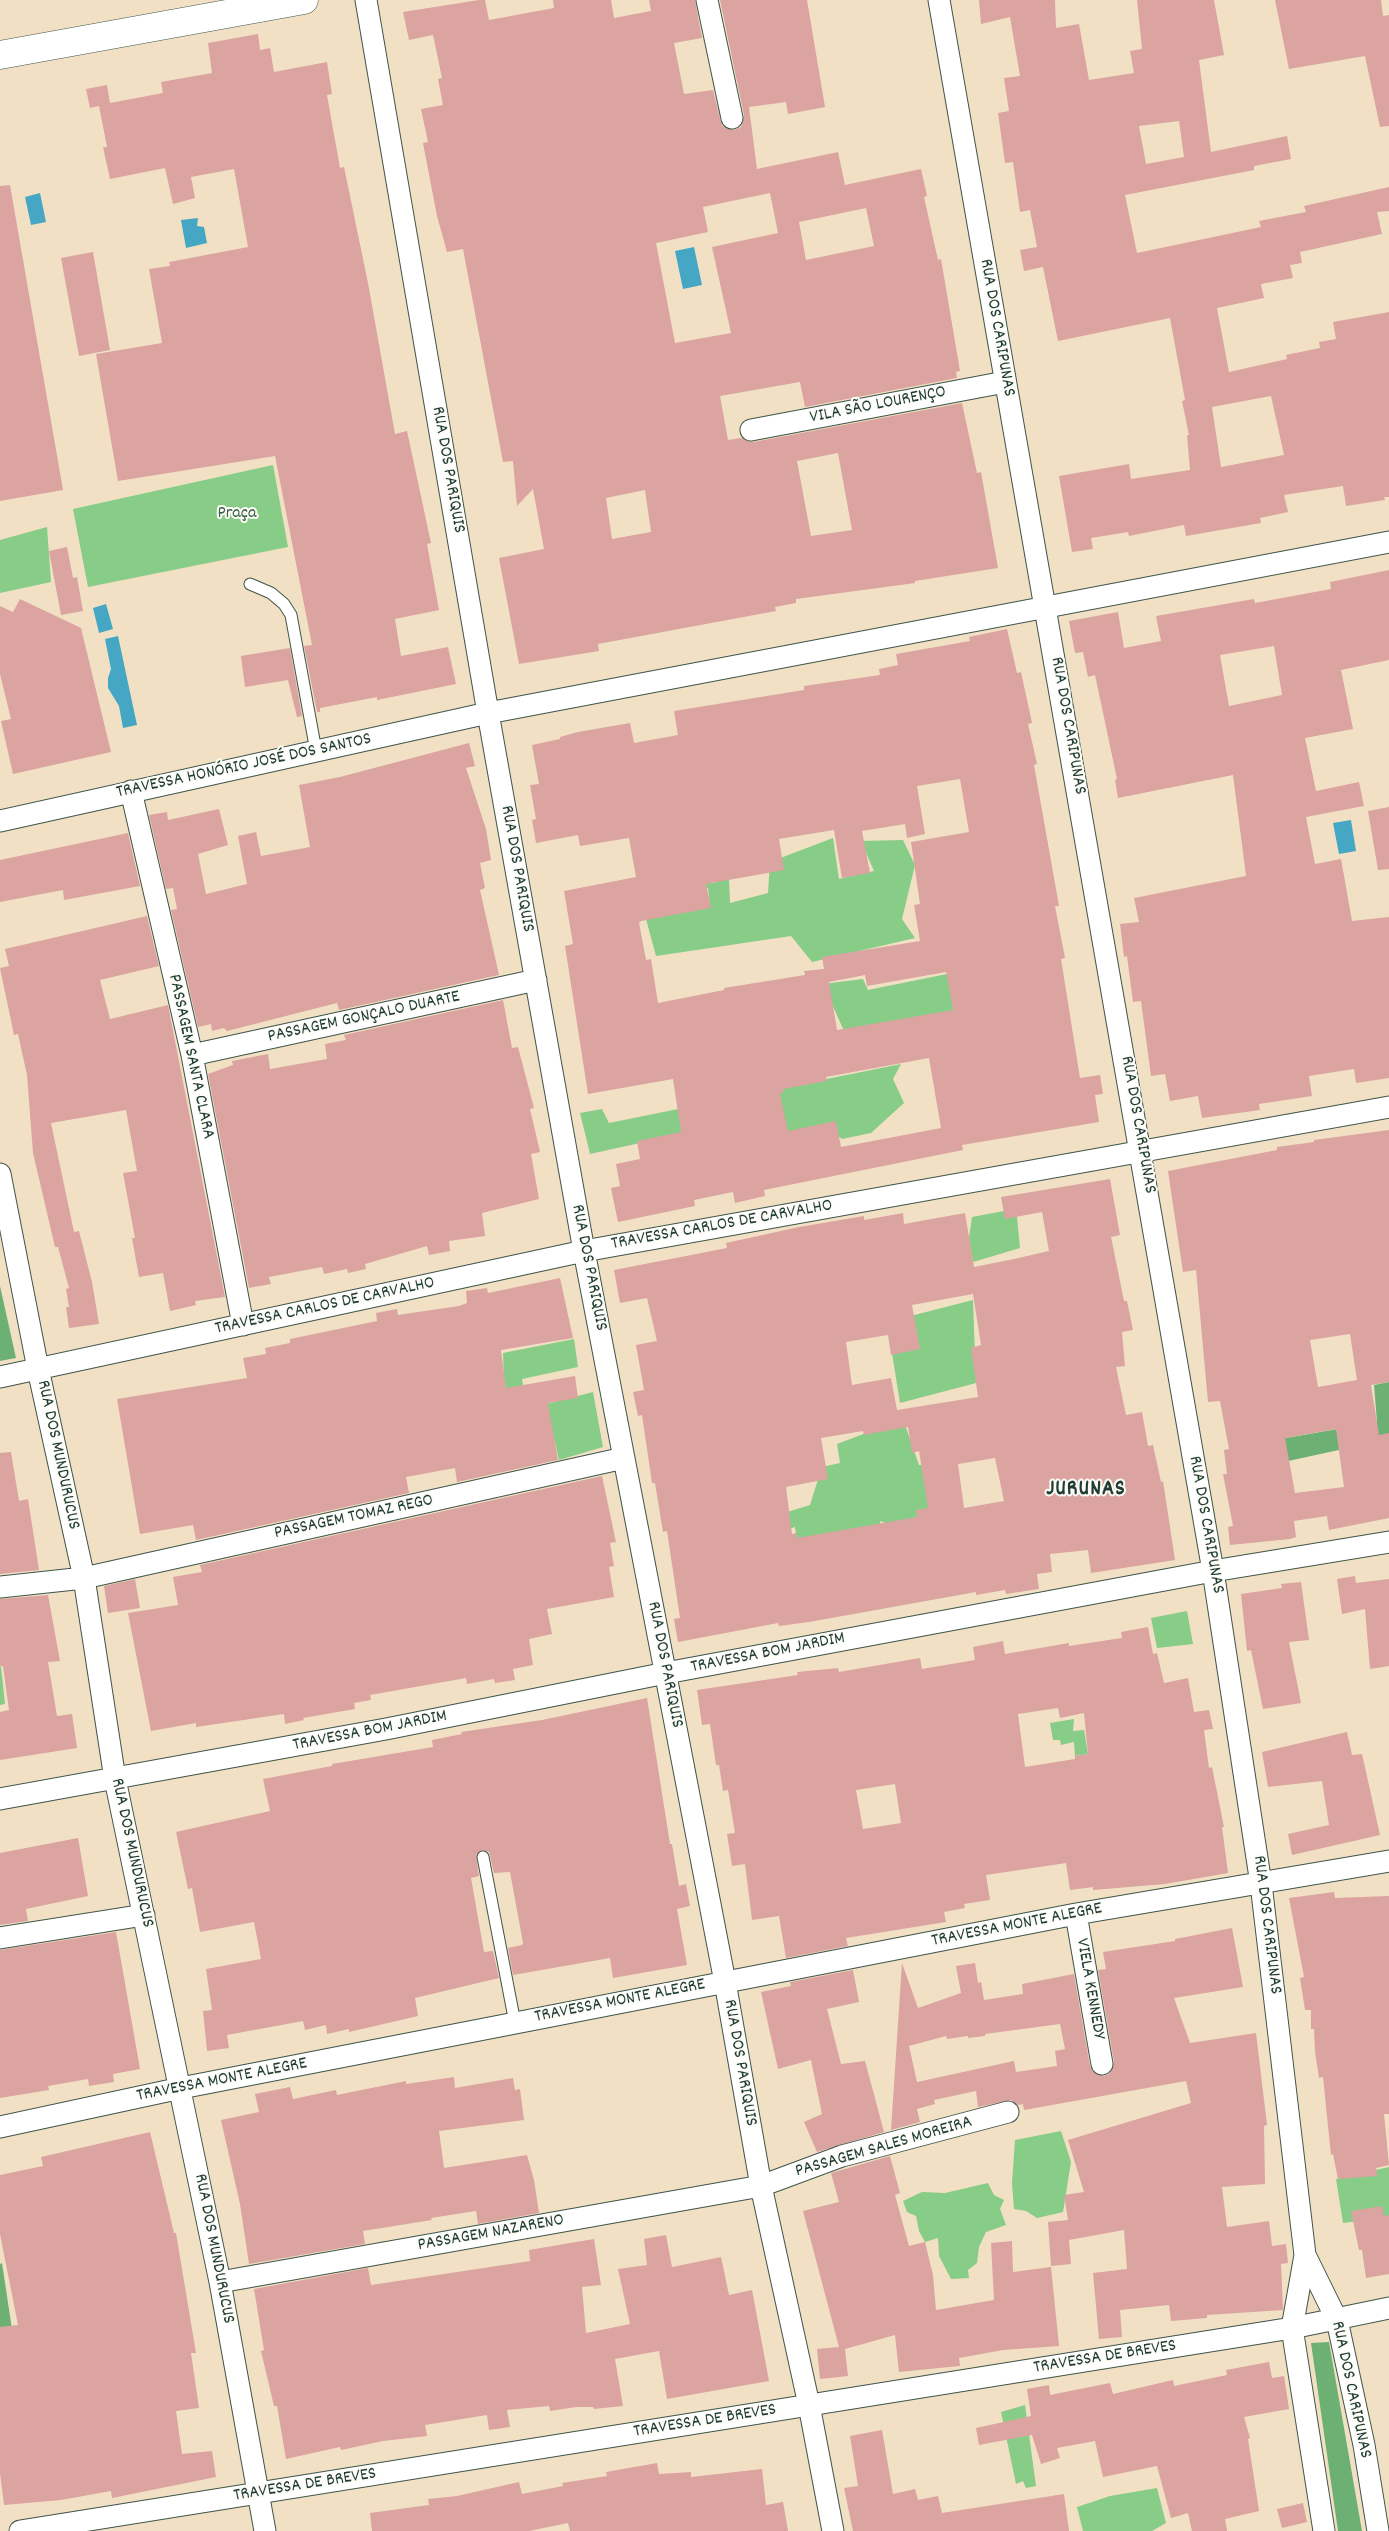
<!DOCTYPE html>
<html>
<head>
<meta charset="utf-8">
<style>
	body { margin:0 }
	canvas { display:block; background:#f1e0c3 }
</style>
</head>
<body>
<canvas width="1389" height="2531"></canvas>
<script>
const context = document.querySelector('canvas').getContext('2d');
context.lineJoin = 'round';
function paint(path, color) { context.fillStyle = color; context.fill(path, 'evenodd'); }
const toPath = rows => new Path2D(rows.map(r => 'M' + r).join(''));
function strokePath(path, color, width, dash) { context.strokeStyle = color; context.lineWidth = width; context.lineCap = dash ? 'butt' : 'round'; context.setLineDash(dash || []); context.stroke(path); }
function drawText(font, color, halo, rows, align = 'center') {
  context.font = font + ' Dekko,sans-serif'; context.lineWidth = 4; context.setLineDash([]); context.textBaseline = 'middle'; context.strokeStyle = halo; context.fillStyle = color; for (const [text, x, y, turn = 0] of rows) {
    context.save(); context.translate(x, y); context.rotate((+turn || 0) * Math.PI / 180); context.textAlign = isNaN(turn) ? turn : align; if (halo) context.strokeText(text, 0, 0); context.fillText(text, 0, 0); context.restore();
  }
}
paint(toPath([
	[273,465,288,547,88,587,73,509],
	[47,527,51,582,0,593,0,540],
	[833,838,839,879,874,871,861,841,903,840,915,865,902,919,915,938,812,962,791,936,656,956,642,904,710,906,708,888,672,898,672,872,713,883,729,878,730,903,768,893,770,862],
	[947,974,957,1018,844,1031,823,984,863,979,868,990],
	[901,1064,893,1079,904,1103,871,1133,842,1139,824,1126,740,1144,726,1124,590,1154,580,1113,602,1109,609,1123],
	[1004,1211,1017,1217,1020,1248,973,1262,969,1238,972,1217],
	[973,1300,976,1383,900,1403,887,1322],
	[574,1339,578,1367,522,1379,527,1409,593,1392,603,1447,559,1460,554,1438,517,1445,504,1379,503,1353],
	[903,1419,919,1465,945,1467,930,1505,920,1518,904,1530,880,1521,883,1541,799,1555,795,1527,758,1539,784,1513,810,1505,822,1467,840,1463,837,1444],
	[1187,1611,1193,1644,1157,1648,1151,1618],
	[1,1666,5,1704,0,1705,0,1667],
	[1074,1719,1073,1731,1084,1730,1088,1754,1075,1756,1074,1742,1061,1745,1060,1740,1053,1740,1050,1723],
	[1061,2131,1071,2162,1063,2212,1037,2218,1026,2211,1014,2209,1012,2183,1015,2140],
	[1389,2167,1389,2217,1343,2223,1336,2179],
	[988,2183,994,2195,1004,2200,1000,2209,1006,2225,986,2232,979,2247,977,2263,968,2270,969,2278,951,2279,939,2256,938,2238,925,2242,919,2231,916,2216,907,2212,903,2201,922,2192,945,2193],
	[1025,2405,1036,2486,1026,2488,1023,2481,1016,2484,1001,2412],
	[1157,2488,1166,2523,1152,2531,1083,2531,1077,2507,1110,2496]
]), '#87cc87');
paint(toPath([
	[0,1286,16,1358,0,1361],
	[1389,1382,1389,1439,1270,1465,1269,1441,1377,1422,1374,1385],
	[2,2263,16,2356,0,2360,0,2264],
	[1329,2342,1362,2531,1338,2531,1311,2343]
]), '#6db074');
paint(toPath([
	[40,193,46,222,31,225,25,197],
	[198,218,197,226,204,227,207,243,186,248,181,220],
	[694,247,702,285,683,289,675,251],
	[106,604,113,629,99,633,93,608],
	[118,636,137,725,123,728,119,706,108,688,108,678,111,669,105,639],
	[1351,820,1356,851,1339,854,1333,823]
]), '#45a7c4');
paint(toPath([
	[479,0,485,0,489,20,554,8,553,0,611,0,614,18,651,11,649,0,695,0,702,38,674,43,684,94,713,90,722,126,734,130,741,127,744,115,720,0,807,0,825,107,788,114,786,102,749,107,757,169,838,152,845,185,921,169,927,196,924,197,938,260,941,259,960,371,956,372,957,378,805,407,800,382,720,396,728,440,741,438,753,442,962,403,977,473,981,472,998,568,915,581,915,583,796,599,796,603,775,607,776,611,598,644,599,651,519,664,499,558,544,549,533,489,517,506,513,461,503,462,463,249,447,252,437,216,423,143,428,142,421,109,443,105,438,79,442,78,433,35,409,40,403,12],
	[770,193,778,233,712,247,731,333,675,343,656,243,708,232,703,207],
	[866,208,874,246,806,260,799,222],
	[838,453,852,530,811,536,797,461],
	[645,490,651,532,612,539,606,498],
	[979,0,1055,0,1056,28,1079,24,1089,80,1134,73,1130,51,1142,49,1137,0,1214,0,1224,55,1199,60,1211,152,1287,136,1291,159,1254,166,1254,170,1125,195,1137,253,1261,227,1259,221,1306,212,1304,206,1389,187,1389,211,1377,212,1382,234,1300,252,1302,263,1290,265,1293,278,1261,284,1264,298,1217,308,1229,372,1287,359,1286,355,1320,348,1319,342,1336,339,1333,322,1389,312,1389,497,1384,497,1385,500,1346,506,1343,486,1284,495,1288,512,1260,518,1261,523,1186,536,1184,525,1129,536,1128,532,1091,538,1093,549,1072,552,1059,476,1129,464,1131,479,1190,470,1187,435,1189,435,1182,401,1185,400,1170,318,1058,341,1043,267,1024,271,1020,250,1037,247,1030,210,1020,212,1013,162,1005,163,998,113,1009,111,1004,78,1020,76,1010,17,981,24],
	[1179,121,1184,157,1146,164,1139,126],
	[1271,396,1284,455,1221,467,1212,407],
	[1275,0,1381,0,1383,16,1389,15,1389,126,1380,127,1365,56,1289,69],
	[258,34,260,50,270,48,274,72,327,62,332,94,327,95,340,168,344,167,368,283,395,434,407,431,431,543,427,544,439,610,395,619,401,656,448,647,456,684,377,700,377,697,320,708,320,712,317,712,304,646,312,645,275,456,118,481,96,354,162,343,149,269,170,266,169,262,248,247,234,169,191,177,195,198,173,204,165,168,110,179,103,147,107,147,99,106,90,108,86,89,107,85,110,103,163,93,161,82,212,73,208,43],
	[10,185,63,490,0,501,0,186],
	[93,252,110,350,79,356,61,258],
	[67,547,73,578,77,577,83,611,61,615,49,551],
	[1389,570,1389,660,1341,670,1353,729,1305,738,1316,791,1359,782,1364,806,1306,817,1315,864,1341,859,1352,921,1389,917,1389,1078,1356,1083,1354,1069,1309,1076,1312,1096,1259,1104,1260,1110,1202,1118,1198,1096,1170,1101,1165,1074,1151,1076,1141,1001,1133,1002,1127,956,1124,957,1120,924,1139,922,1134,898,1246,876,1233,775,1118,798,1115,780,1117,779,1095,675,1088,677,1083,652,1075,653,1069,621,1118,612,1124,648,1161,641,1156,616,1254,599,1255,603,1331,589,1330,582],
	[1274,646,1282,695,1229,706,1220,655],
	[20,599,81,628,111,752,13,774,1,721,11,719,0,674,0,606,13,612],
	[1007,629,1017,673,1021,672,1032,723,1028,724,1037,764,1034,765,1059,906,1055,906,1065,958,1061,959,1080,1078,1100,1075,1103,1094,1095,1095,1099,1122,962,1145,963,1150,764,1190,765,1196,735,1203,733,1192,694,1200,695,1206,618,1222,611,1188,620,1186,616,1164,640,1159,637,1141,681,1132,673,1079,588,1094,565,946,573,944,564,891,636,877,629,838,580,846,578,835,536,843,532,820,536,819,530,785,539,784,532,745,560,739,560,737,578,732,630,723,634,743,678,735,674,711,804,690,804,686,880,675,879,669,898,665,896,654,970,641,969,637],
	[960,779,969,832,911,842,920,904,914,905,920,941,822,957,824,969,804,971,805,975,724,988,724,990,658,1003,651,959,646,960,639,923,641,921,711,908,706,884,784,870,779,839,834,830,842,878,870,873,862,831,905,824,907,838,925,834,917,786],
	[946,972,953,1010,837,1030,829,982,865,975,867,986],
	[929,1058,941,1128,841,1147,836,1121,788,1131,780,1094,783,1093,783,1089,827,1081,826,1077],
	[290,648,302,716,297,717,288,680,245,687,241,656],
	[469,743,475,766,466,768,486,829,491,860,480,863,485,888,480,890,499,975,339,1010,337,1003,227,1031,224,1028,212,1031,211,1024,198,1027,171,910,177,909,173,888,166,889,149,815,167,812,168,820,219,809,228,845,198,854,206,894,247,884,238,836,256,832,261,856,310,847,299,785,340,777],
	[1389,807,1389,869,1378,870,1368,811],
	[128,833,140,886,64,900,63,890,0,902,0,860],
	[147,916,159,966,100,980,110,1019,168,1005,225,1297,195,1301,196,1305,170,1311,163,1273,139,1277,132,1238,135,1238,123,1173,137,1171,126,1110,51,1123,74,1232,79,1231,92,1282,99,1324,69,1328,66,1307,69,1307,66,1289,69,1288,58,1247,55,1247,33,1153,27,1075,18,1034,14,1035,0,968,9,966,5,949],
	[503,1000,512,1048,518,1047,534,1108,530,1109,540,1152,531,1154,539,1199,482,1213,485,1236,449,1241,450,1251,429,1255,427,1246,365,1264,366,1269,348,1273,347,1269,324,1274,322,1267,269,1277,271,1284,249,1288,208,1074,233,1065,232,1061,268,1054,270,1069,327,1059,325,1044,346,1040,344,1035],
	[1389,1130,1389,1382,1371,1385,1379,1435,1389,1433,1389,1518,1329,1530,1327,1516,1294,1521,1296,1537,1290,1539,1230,1545,1228,1527,1233,1526,1223,1474,1227,1474,1224,1450,1229,1449,1220,1401,1208,1402,1196,1270,1183,1272,1168,1171,1277,1150,1277,1147,1314,1142,1314,1140],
	[1350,1334,1357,1380,1318,1387,1310,1340],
	[1336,1429,1344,1487,1295,1493,1285,1438],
	[1110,1179,1120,1235,1111,1237,1124,1301,1127,1301,1133,1330,1122,1332,1125,1366,1116,1367,1126,1415,1142,1412,1148,1446,1153,1445,1161,1482,1163,1481,1175,1560,1091,1573,1088,1550,1050,1554,1052,1572,1037,1574,1039,1589,1006,1594,1005,1590,976,1595,976,1592,809,1622,779,1626,778,1623,678,1642,674,1619,680,1618,667,1531,663,1532,655,1483,652,1483,642,1415,638,1416,633,1392,644,1390,636,1345,657,1341,647,1298,620,1303,614,1270,727,1248,726,1243,799,1227,864,1216,864,1220,903,1213,904,1224,965,1213,974,1267,1014,1259,1049,1251,1042,1212,1005,1219,1001,1197],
	[973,1294,981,1345,971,1348,978,1397,897,1410,891,1378,852,1385,846,1342,888,1335,891,1355,920,1349,912,1305],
	[908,1427,912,1453,919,1451,928,1508,916,1510,917,1517,797,1538,796,1533,792,1534,786,1487,828,1479,821,1438,863,1431,864,1435],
	[995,1458,1004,1501,964,1508,958,1464],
	[560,1278,573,1338,501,1350,506,1388,575,1376,578,1398,548,1403,558,1460,457,1482,455,1468,406,1477,409,1493,196,1540,193,1525,140,1534,117,1399,247,1378,243,1358,266,1354,265,1348,290,1343,290,1339,377,1321,376,1313,397,1309,398,1315,459,1306,467,1303,466,1291,487,1288,488,1293],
	[11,1452,19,1501,28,1499,39,1570,0,1574,0,1453],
	[602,1476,616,1542,610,1543,614,1566,609,1567,614,1597,547,1609,552,1634,529,1639,533,1665,513,1669,515,1680,495,1683,494,1679,467,1684,466,1678,370,1695,371,1700,354,1703,355,1709,303,1718,304,1720,285,1724,284,1714,196,1727,196,1723,151,1731,128,1613,178,1605,173,1577,202,1572,200,1565],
	[1355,1576,1356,1583,1389,1579,1389,1666,1370,1669,1365,1609,1342,1614,1337,1579],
	[135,1579,140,1608,108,1613,104,1586],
	[1301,1582,1309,1640,1289,1642,1301,1703,1263,1709,1251,1650,1247,1651,1241,1594,1282,1588,1281,1584],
	[48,1595,60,1661,48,1662,57,1716,72,1714,77,1748,0,1760,0,1712,9,1710,3,1666,0,1666,0,1599],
	[1148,1627,1153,1654,1157,1653,1164,1683,1188,1678,1194,1712,1209,1710,1213,1729,1204,1730,1209,1768,1212,1767,1224,1827,1222,1827,1228,1873,1165,1884,1093,1890,1093,1887,1070,1890,1066,1863,986,1875,990,1900,964,1904,965,1908,944,1912,946,1922,846,1938,848,1946,786,1958,779,1916,752,1920,745,1864,732,1866,727,1834,735,1833,728,1790,723,1791,719,1765,716,1765,710,1724,702,1725,697,1690,798,1675,797,1672,838,1668,839,1672,920,1658,922,1669,975,1660,973,1647,1003,1641,1005,1654,1069,1643,1069,1646,1122,1638,1121,1632],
	[1058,1708,1060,1718,1084,1713,1088,1754,1075,1756,1075,1759,1025,1767,1018,1714],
	[895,1784,901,1823,863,1829,856,1790],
	[647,1698,670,1844,672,1844,679,1886,686,1884,690,1906,677,1909,687,1965,613,1978,610,1958,513,1975,508,1948,522,1945,523,1943,510,1872,494,1873,489,1852,482,1850,476,1855,479,1876,471,1878,484,1952,493,1951,499,1978,415,1998,418,2016,349,2032,349,2029,327,2034,326,2025,305,2030,303,2021,227,2035,229,2048,207,2051,203,2011,212,2010,206,1969,261,1959,254,1922,200,1932,192,1888,188,1889,176,1832,270,1811,263,1779,332,1766,332,1764,433,1747,432,1740,462,1734,461,1732,542,1720],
	[1347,1732,1352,1755,1362,1754,1380,1835,1292,1855,1288,1834,1329,1825,1322,1781,1268,1787,1262,1752],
	[78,1838,88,1896,26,1909,28,1921,0,1925,0,1853],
	[1334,1892,1335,1898,1389,1896,1389,2114,1384,2114,1389,2165,1376,2168,1377,2176,1338,2179,1333,2154,1331,2155,1323,2077,1319,2078,1315,2052,1314,2029,1311,2029,1311,2010,1305,2010,1300,1978,1304,1977,1289,1898],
	[1232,1928,1243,1987,1174,1998,1190,2043,1256,2033,1267,2125,1264,2126,1265,2184,1222,2187,1227,2227,1269,2221,1272,2246,1286,2244,1288,2263,1281,2264,1283,2310,1207,2315,1207,2318,1171,2321,1169,2305,1120,2310,1122,2337,1099,2339,1093,2273,1127,2269,1124,2230,1069,2240,1071,2264,1051,2266,1048,2222,1068,2220,1064,2195,1084,2192,1068,2140,1191,2103,1186,2081,1024,2110,1023,2104,1018,2105,1011,2100,978,2107,976,2091,934,2100,935,2104,917,2109,920,2122,891,2130,902,1963,918,2008,961,1993,956,1966,975,1963,978,1983,981,1982,984,2000,1023,1994,1022,1984,1074,1974,1090,2066,1093,2072,1104,2076,1110,2073,1114,2062,1098,1970,1106,1969,1103,1952,1175,1941,1175,1939],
	[1060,2024,1065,2049,1055,2051,1057,2066,1016,2072,1014,2061,917,2082,909,2046,946,2036,947,2039,968,2036,968,2038,985,2036,985,2034],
	[116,1932,140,2069,113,2074,114,2082,89,2086,88,2079,48,2086,49,2090,0,2098,0,1950],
	[853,1970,859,2002,827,2009,841,2064,865,2061,884,2132,817,2152,804,2122,822,2114,811,2060,778,2069,761,1992,791,1986,790,1982],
	[454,2077,455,2088,513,2078,515,2090,520,2089,524,2120,439,2131,444,2168,527,2155,534,2180,539,2213,478,2224,476,2211,431,2218,432,2220,363,2231,365,2244,249,2264,240,2204,221,2120,259,2112,255,2094,290,2087,293,2099,336,2090,337,2095,406,2081,406,2084],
	[150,2132,174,2233,176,2233,196,2353,191,2353,199,2408,176,2411,182,2454,212,2451,216,2477,112,2498,111,2491,61,2500,4,2505,0,2473,0,2327,18,2325,0,2234,0,2175,43,2166,41,2157],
	[890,2156,900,2193,895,2195,909,2246,925,2242,933,2275,936,2310,994,2300,991,2243,1012,2241,1013,2272,1051,2267,1059,2346,1003,2350,959,2358,960,2366,899,2372,895,2335,845,2349,848,2376,820,2379,817,2349,839,2347,803,2211,839,2202,831,2173],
	[1382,2206,1384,2216,1389,2215,1389,2274,1366,2278,1362,2250,1359,2250,1351,2211],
	[666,2235,672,2267,721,2257,729,2295,752,2290,769,2381,667,2399,659,2351,615,2359,623,2406,594,2409,593,2407,576,2407,550,2411,549,2406,507,2410,510,2427,489,2430,487,2415,425,2425,427,2436,383,2441,341,2450,340,2447,286,2459,277,2406,274,2406,261,2351,264,2350,254,2289,368,2268,371,2285,530,2261,529,2250,594,2239,601,2285,582,2287,586,2333,630,2324,618,2269,647,2265,644,2239],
	[1269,2362,1272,2378,1284,2376,1289,2409,1244,2417,1250,2438,1248,2439,1259,2511,1225,2519,1227,2531,1192,2531,1188,2513,1171,2518,1157,2466,1103,2477,1095,2441,1057,2448,1060,2458,1041,2464,1032,2435,979,2445,976,2428,1031,2416,1027,2389,1049,2385,1050,2395,1110,2383,1113,2394,1173,2380,1174,2386,1227,2375,1226,2370],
	[882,2430,893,2494,915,2489,918,2500,938,2496,942,2513,1064,2494,1069,2531,853,2531,844,2488,858,2486,850,2436],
	[657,2463,659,2474,691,2472,691,2477,762,2469,766,2505,783,2502,788,2531,570,2531,568,2523,529,2531,372,2531,370,2513,429,2505,428,2499,457,2496,519,2482,522,2494,563,2486,562,2483,607,2476,606,2472],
	[1303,2503,1307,2522,1282,2528,1277,2509]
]), '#dba4a1');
const service = toPath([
	[250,584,271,593,284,604,291,615,316,751],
	[483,1857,515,2023]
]);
const minor = toPath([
	[366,0,488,713,584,1251,725,1982,761,2186,809,2405,833,2531],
	[707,0,732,118],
	[939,0,1213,1571,1261,1884,1305,2255,1292,2328,1324,2531],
	[751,430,1005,382],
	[131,791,192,1055,243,1325],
	[0,821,488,713,1389,542],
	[192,1055,536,980],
	[0,1174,38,1369,84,1578,115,1779,220,2282,265,2531],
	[0,1377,584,1251,1389,1107],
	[0,1587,84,1578,624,1458],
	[0,1799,386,1729,666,1673,1213,1571,1389,1542],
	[1076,1914,1102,2064],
	[0,1938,144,1915],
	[0,2127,181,2088,1076,1914,1389,1861],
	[1305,2255,1337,2320,1364,2445,1378,2531],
	[220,2282,761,2186,842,2156,1008,2112],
	[20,2531,1292,2328,1389,2308]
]);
const secondary = toPath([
	[0,55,304,0]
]);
strokePath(service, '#3e5549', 13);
strokePath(minor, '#3e5549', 23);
strokePath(secondary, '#3e5549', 29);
strokePath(service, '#fff', 11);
strokePath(minor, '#fff', 21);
strokePath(secondary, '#fff', 28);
drawText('18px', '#1f3d34', '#fdfcf7', [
	["RUA DOS CARIPUNAS",996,328,80],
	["VILA SÃO LOURENÇO",878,406,-11],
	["RUA DOS PARIQUIS",447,470,80],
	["RUA DOS CARIPUNAS",1067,726,80],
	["TRAVESSA HONÓRIO JOSÉ DOS SANTOS",244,767,-12],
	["RUA DOS PARIQUIS",516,869,80],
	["PASSAGEM GONÇALO DUARTE",364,1018,-12],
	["PASSAGEM SANTA CLARA",190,1057,78],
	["RUA DOS CARIPUNAS",1137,1125,80],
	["TRAVESSA CARLOS DE CARVALHO",722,1226,-10],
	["RUA DOS PARIQUIS",588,1268,79],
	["TRAVESSA CARLOS DE CARVALHO",325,1307,-12],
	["RUA DOS MUNDURUCUS",57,1455,78],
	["PASSAGEM TOMAZ REGO",354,1518,-12],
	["RUA DOS CARIPUNAS",1205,1525,80],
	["TRAVESSA BOM JARDIM",768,1654,-11],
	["RUA DOS PARIQUIS",664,1665,79],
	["TRAVESSA BOM JARDIM",370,1732,-11],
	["RUA DOS MUNDURUCUS",131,1853,78],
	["RUA DOS CARIPUNAS",1266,1925,83],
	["TRAVESSA MONTE ALEGRE",1017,1926,-11],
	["VIELA KENNEDY",1089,1989,80],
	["TRAVESSA MONTE ALEGRE",620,2002,-11],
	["RUA DOS PARIQUIS",739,2063,80],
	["TRAVESSA MONTE ALEGRE",222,2081,-11],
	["PASSAGEM SALES MOREIRA",884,2148,-16],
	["PASSAGEM NAZARENO",491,2234,-10],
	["RUA DOS MUNDURUCUS",213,2249,79],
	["TRAVESSA DE BREVES",1105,2358,-9],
	["RUA DOS CARIPUNAS",1350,2390,78],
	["TRAVESSA DE BREVES",705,2422,-9],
	["TRAVESSA DE BREVES",305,2486,-9]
]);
drawText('18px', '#396149', '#fdfcf7', [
	["Praça",237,515]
]);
context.letterSpacing = '1px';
drawText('bold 22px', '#1f3d34', '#fdfcf7', [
	["JURUNAS",1086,1491]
]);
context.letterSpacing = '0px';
</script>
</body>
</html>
